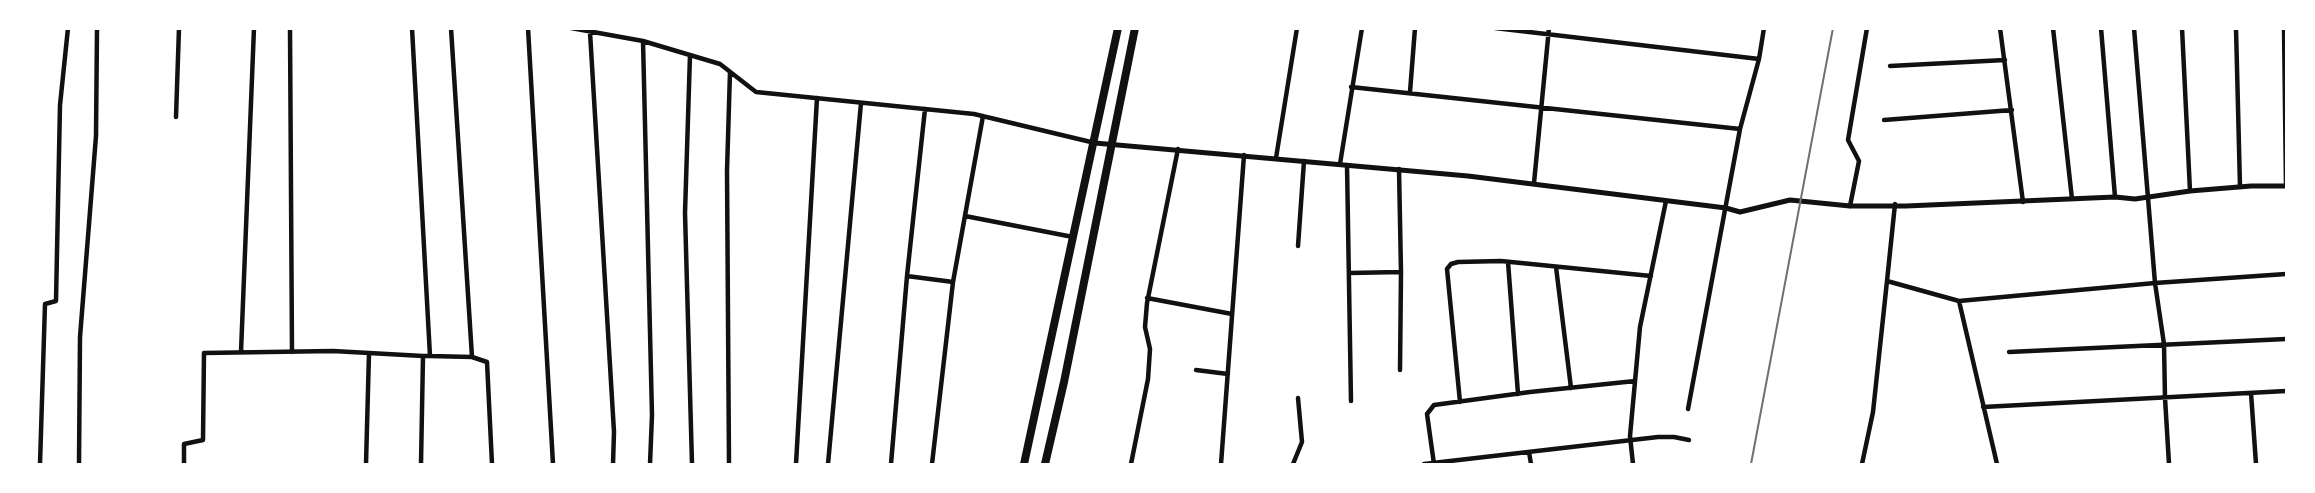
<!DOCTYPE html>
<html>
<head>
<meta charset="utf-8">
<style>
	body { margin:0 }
	#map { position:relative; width:2315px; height:493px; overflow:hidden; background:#fff; font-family:Raleway,sans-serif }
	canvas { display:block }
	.frame { position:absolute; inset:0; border:30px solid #fff; pointer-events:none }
</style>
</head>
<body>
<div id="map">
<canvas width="2315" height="493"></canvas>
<div class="frame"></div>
</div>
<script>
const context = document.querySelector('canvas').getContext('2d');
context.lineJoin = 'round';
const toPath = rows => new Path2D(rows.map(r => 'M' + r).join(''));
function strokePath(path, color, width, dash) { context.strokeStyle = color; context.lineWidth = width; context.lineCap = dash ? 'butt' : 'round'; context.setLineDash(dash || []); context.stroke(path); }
strokePath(toPath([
	[290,28,292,352],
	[412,28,430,356],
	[451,28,472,357],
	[528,28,553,464],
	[571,28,643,41,720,64,756,92,974,114,1095,143],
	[1495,28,1759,59],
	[2000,28,2023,202],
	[2053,28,2072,199],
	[2101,28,2115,197],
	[2182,28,2190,191],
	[2236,28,2240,187],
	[2284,28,2286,186],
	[590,32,614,432,613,464],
	[643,41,652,415,650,464],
	[690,55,685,213,692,464],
	[1890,66,2005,60],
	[1351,87,1740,129],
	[1410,92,1415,28],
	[925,109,907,276,953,282],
	[176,117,179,28],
	[1884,120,2012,110],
	[1276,158,1297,28],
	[1340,164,1362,28],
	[1347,165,1351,401],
	[1399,169,1401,272,1400,370],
	[1534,183,1549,28],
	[1895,204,1887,281,1959,301,2155,283,2134,28],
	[1850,206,1859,161,1848,140,1867,28],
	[965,216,1073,237],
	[1298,246,1304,161],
	[1508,262,1518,394],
	[1556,267,1571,388],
	[1349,273,1401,272],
	[1147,298,1232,314],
	[1959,301,1997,464],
	[241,352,254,28],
	[2009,352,2286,339],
	[1196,370,1228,374],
	[2251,393,2256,464],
	[1460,402,1447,269,1451,264,1458,262,1501,261,1651,276],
	[1983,407,2286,391],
	[1688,409,1740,129,1759,59,1764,28],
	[1529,452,1531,464],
	[40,464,45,304,56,301,60,105,68,28],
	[79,464,80,337,96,136,97,28],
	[184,464,184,444,203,440,204,353,333,351,423,356],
	[366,464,369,353],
	[421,464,423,356,430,356,472,357,487,362,492,464],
	[729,464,727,171,730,72],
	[796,464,817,98],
	[828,464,861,103],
	[891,464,907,276],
	[932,464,953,282,983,116],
	[1131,464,1148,379,1150,349,1145,327,1147,303,1178,149],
	[1221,464,1244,155],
	[1293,464,1302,442,1298,398],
	[1424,464,1658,437,1674,437,1689,440],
	[1434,464,1427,414,1434,405,1530,392,1635,381],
	[1633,464,1630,436,1640,327,1666,201],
	[1862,464,1873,412,1887,281],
	[2169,464,2165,398,2164,344,2155,283,2286,274]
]), '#111', 4.5);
strokePath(toPath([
	[1095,143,1468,176,1726,208,1740,212,1790,200,1850,206,1906,206,2115,197,2135,199,2190,191,2251,186,2286,186]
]), '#111', 5);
strokePath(toPath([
	[1024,464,1118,28],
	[1045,464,1064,382,1135,28]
]), '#111', 8);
strokePath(toPath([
	[1751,464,1833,28]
]), '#707070', 2);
</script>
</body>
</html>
